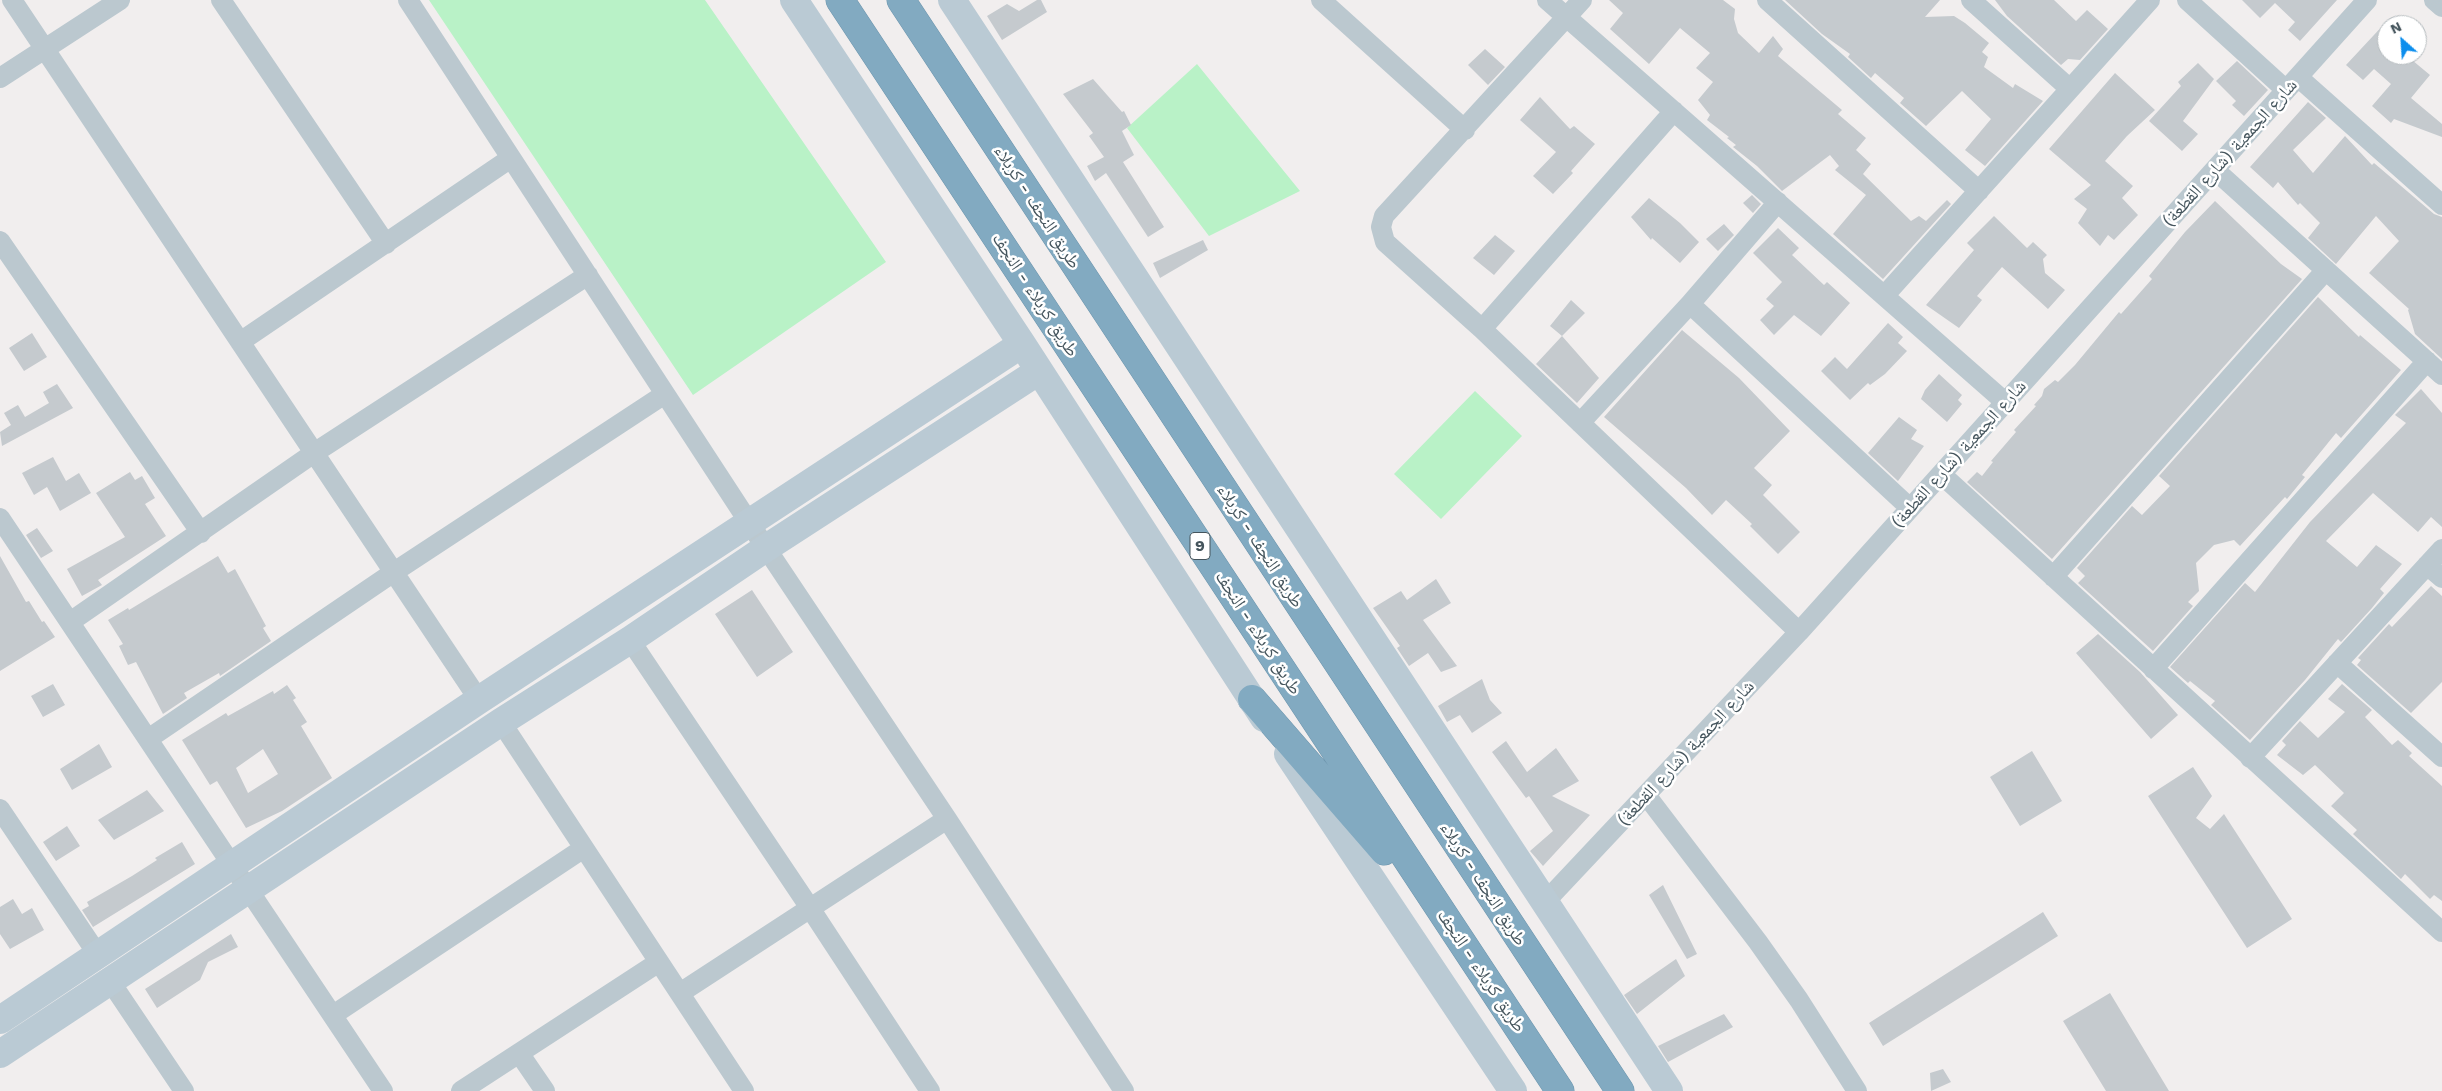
<!DOCTYPE html>
<html>
<head>
<meta charset="utf-8">
<style>
	body { margin:0 }
	#map { position:relative; width:2442px; height:1091px; overflow:hidden; background:#f1eeee; font-family:"Work Sans",sans-serif }
	canvas { display:block }
	.north { position:absolute; left:2377px; top:15px; width:50px; height:50px; box-sizing:border-box; background:#fff; border:1px solid #b5bbbe; border-radius:50%; rotate:334deg; font-size:14px; font-weight:700; line-height:20px; text-align:center; color:#45555d }
	.north::after { content:''; display:block; margin:auto; width:18px; height:22px; background:#0c8eed; clip-path:polygon(50% 0,100% 100%,50% 72%,0 100%) }
</style>
</head>
<body>
<div id="map">
<canvas width="2442" height="1091"></canvas>
<div class="north">N</div>
</div>
<script>
const context = document.querySelector('canvas').getContext('2d');
context.lineJoin = 'round';
function paint(path, color) { context.fillStyle = color; context.fill(path, 'evenodd'); }
const toPath = rows => new Path2D(rows.map(r => 'M' + r).join(''));
function strokePath(path, color, width, dash) { context.strokeStyle = color; context.lineWidth = width; context.lineCap = dash ? 'butt' : 'round'; context.setLineDash(dash || []); context.stroke(path); }
function drawText(font, color, halo, rows, align = 'center') {
  context.font = font + ' "Work Sans","Noto Naskh Arabic",sans-serif'; context.lineWidth = 5; context.setLineDash([]); context.textBaseline = 'middle'; context.strokeStyle = halo; context.fillStyle = color; for (const [text, x, y, turn = 0] of rows) {
    context.save(); context.translate(x, y); context.rotate((+turn || 0) * Math.PI / 180); context.textAlign = isNaN(turn) ? turn : align; if (halo) context.strokeText(text, 0, 0); context.fillText(text, 0, 0); context.restore();
  }
}
paint(toPath([
	[429,0,705,0,886,262,693,395],
	[1197,64,1300,191,1209,236,1127,128],
	[1475,391,1522,436,1441,519,1394,474]
]), '#b9f2c7');
paint(toPath([
	[1037,0,1041,0,1047,12,1002,40,987,16,1007,4,1019,11],
	[1609,0,1723,0,1735,9,1734,19,1738,33,1759,53,1773,36,1783,49,1778,56,1842,110,1838,114,1866,138,1856,150,1871,164,1863,174,1911,221,1919,216,1926,221,1947,200,1951,204,1883,279,1833,234,1866,195,1835,170,1839,166,1830,155,1782,191,1757,166,1733,147,1736,145,1727,138,1729,137,1707,120,1710,115,1698,100,1713,82,1696,68,1710,53,1680,28,1649,64,1610,29,1623,13],
	[1785,0,1940,0,1925,17,1954,16,1965,23,1989,43,1982,52,1988,57,1984,67,2013,88,2015,84,2043,101,1985,166,1965,150,1991,119,1962,91,1926,126,1900,103,1904,98,1875,73,1871,78,1848,57,1850,54,1822,34],
	[1995,0,2054,0,2076,21,2087,10,2108,29,2080,60,2068,59,2061,65,2007,16],
	[2242,0,2337,0,2300,41,2288,30,2295,22,2275,3,2260,18],
	[2387,21,2387,55,2406,55,2430,75,2411,98,2442,124,2442,137,2394,119,2391,123,2372,106,2391,84,2374,69,2363,80,2346,65],
	[1485,49,1505,67,1488,85,1468,65],
	[2237,61,2268,90,2244,116,2232,105,2236,101,2216,81],
	[2198,63,2214,79,2183,121,2198,134,2182,151,2149,121,2181,86,2178,82],
	[2115,73,2155,110,2127,136,2105,161,2133,186,2122,198,2138,215,2114,240,2108,235,2100,246,2078,223,2087,209,2074,199,2091,185,2049,149],
	[1093,79,1122,112,1124,111,1131,125,1122,131,1134,155,1123,162,1164,227,1148,237,1106,173,1095,181,1087,166,1104,157,1089,136,1093,133,1063,94],
	[1540,97,1570,129,1574,126,1595,144,1571,171,1573,173,1553,194,1533,176,1556,152,1520,120],
	[2308,102,2326,118,2293,150,2313,173,2345,136,2372,165,2374,163,2434,214,2442,217,2442,359,2415,334,2408,310,2409,309,2369,273,2399,241,2376,216,2336,264,2308,238,2320,223,2300,203,2298,205,2278,182,2273,188,2250,167],
	[1752,195,1761,204,1753,213,1743,203],
	[1649,198,1680,223,1699,242,1680,263,1652,238,1651,240,1631,217],
	[2215,201,2281,264,2302,279,2052,559,1967,482,1977,472,1982,476,1993,462,1991,461,2016,432,2014,430,2036,406,2034,405,2042,396,2044,389,2055,380,2058,382,2075,365,2119,312,2121,314,2152,279,2149,276,2185,232],
	[1994,216,2027,248,2033,242,2047,255,2043,259,2045,273,2065,290,2048,309,2002,267,1977,296,1982,300,1959,328,1926,305,1974,250,1967,243],
	[1724,224,1734,235,1718,251,1706,239],
	[1778,228,1799,248,1792,255,1824,285,1827,282,1850,303,1821,336,1794,315,1774,335,1760,320,1774,306,1766,299,1782,282,1753,253],
	[1495,235,1515,251,1494,275,1473,258],
	[1203,240,1208,250,1160,278,1153,263],
	[2318,297,2359,337,2360,335,2401,370,2341,438,2336,433,2302,475,2305,477,2287,499,2285,497,2240,546,2234,540,2214,545,2196,563,2199,591,2188,602,2193,606,2153,651,2078,583,2085,576,2077,568,2132,506,2142,515,2170,486,2159,476],
	[1571,300,1585,313,1562,336,1550,326],
	[1888,323,1903,337,1898,343,1907,351,1885,374,1870,385,1868,383,1850,400,1821,371,1835,357,1847,369],
	[1682,330,1739,378,1790,431,1754,468,1772,485,1763,495,1800,532,1778,554,1750,526,1752,524,1726,500,1712,515,1686,488,1604,417],
	[32,333,47,357,24,371,9,348],
	[1562,336,1599,378,1577,403,1536,364],
	[1939,374,1962,395,1958,400,1962,404,1947,422,1921,399,1925,390],
	[57,384,73,408,2,446,0,432,11,425,4,413,18,405,25,417,49,403,43,392],
	[2421,389,2442,413,2442,527,2431,517,2418,532,2373,493,2326,541,2357,567,2376,545,2402,564,2380,589,2384,593,2372,608,2341,642,2338,639,2305,680,2250,740,2211,705,2215,701,2190,681,2188,683,2170,667,2245,583,2255,592,2310,522,2406,423,2395,415],
	[1899,417,1917,430,1911,439,1924,446,1898,481,1868,453],
	[53,457,66,481,79,473,91,493,60,511,47,487,34,495,22,473],
	[130,472,135,480,142,476,155,498,145,504,166,536,98,580,102,585,82,596,67,569,125,537,96,493],
	[37,528,53,551,41,558,26,535],
	[0,556,26,602,29,601,42,622,44,621,55,637,0,671],
	[218,556,228,573,235,569,266,626,263,628,271,641,220,676,219,673,184,693,187,698,163,714,136,662,128,665,119,646,123,644,108,620,128,608,129,610],
	[1436,579,1451,603,1423,620,1457,666,1441,672,1428,653,1409,666,1397,648,1400,646,1373,608,1401,591,1407,600],
	[2431,586,2442,596,2442,682,2411,713,2357,665,2361,660,2358,658,2389,624,2392,627],
	[752,590,793,652,757,677,715,614],
	[2098,634,2140,672,2178,715,2151,739,2076,653],
	[1482,679,1490,700,1502,713,1472,733,1460,715,1447,722,1438,706],
	[53,684,65,705,43,717,31,696],
	[2342,684,2372,710,2365,717,2392,745,2398,740,2412,753,2409,756,2442,786,2442,901,2434,895,2430,899,2405,874,2401,879,2353,834,2357,830,2331,806,2344,793,2315,765,2303,775,2277,755,2286,745,2282,741,2300,721,2318,738,2345,712,2328,699],
	[287,685,296,698,293,700,307,722,301,726,332,778,282,811,246,828,217,781,210,785,182,740,226,713,228,716,273,691,274,694],
	[263,749,278,774,248,793,236,768],
	[1506,741,1527,772,1556,748,1579,781,1552,796,1590,815,1543,866,1530,851,1553,831,1529,796,1526,798,1492,752],
	[99,744,112,767,72,790,60,769],
	[2032,751,2062,801,2020,826,1990,777],
	[2193,767,2212,796,2196,818,2210,829,2224,814,2292,919,2247,948,2148,796],
	[147,790,164,811,114,840,98,820],
	[67,826,80,846,56,861,43,842],
	[182,842,195,864,93,927,82,910,89,906,87,902,132,876,157,860,155,858],
	[1663,885,1697,954,1687,959,1649,895],
	[13,899,22,914,32,908,44,930,10,949,0,934,0,907],
	[2043,912,2058,936,1883,1046,1869,1023],
	[231,934,238,947,208,962,200,980,157,1008,145,989],
	[1676,959,1685,976,1637,1014,1624,995],
	[2110,993,2169,1091,2106,1091,2063,1021],
	[1724,1014,1733,1027,1668,1062,1658,1046],
	[1943,1069,1951,1082,1931,1091,1930,1073]
]), '#c5cace');
const highway = toPath([
	[840,0,1560,1091],
	[901,0,1620,1091],
	[1252,699,1384,851]
]);
strokePath(highway, '#6d95ad', 29);
strokePath(toPath([
	[12,0,479,700],
	[221,0,386,244],
	[408,0,750,524,947,819,1124,1091],
	[1321,0,1465,130],
	[1547,0,2005,402],
	[1582,0,1384,216,1381,227,1385,242,1482,329,1799,632],
	[1767,0,1979,191],
	[1971,0,2070,89],
	[2187,0,2286,90],
	[2434,0,2442,7],
	[2298,77,2442,205],
	[0,78,120,0],
	[2215,170,2442,375],
	[0,241,201,533],
	[1885,295,2150,0],
	[1690,304,1778,202],
	[1482,329,1674,111],
	[240,342,511,158],
	[1580,423,1690,304,1910,508],
	[1941,474,2442,932],
	[0,518,383,1091],
	[2427,565,2442,578],
	[2053,577,2326,270],
	[70,622,314,453,588,275],
	[630,640,810,908,930,1091],
	[2337,663,2442,757],
	[2153,669,2427,361],
	[501,722,744,1091],
	[148,739,394,572,665,394],
	[2250,758,2442,549],
	[1646,795,1758,942,1799,1000,1857,1091],
	[0,809,98,955],
	[1545,902,1799,632,2367,0],
	[110,981,184,1091],
	[680,993,947,819],
	[333,1015,584,848],
	[519,1053,545,1091],
	[461,1091,659,962]
]), '#bbc8cf', 20);
strokePath(toPath([
	[794,0,1022,344,1264,718],
	[952,0,1669,1091],
	[1288,754,1513,1091],
	[0,1020,479,700,1022,344],
	[0,1054,501,722,630,640,766,548,1039,371]
]), '#bacad4', 28);
strokePath(highway, '#82aac1', 28);
for (const [x, y, w] of [
	[1200,546,20]
]) { const box = new Path2D(); box.roundRect(x - w / 2, y - 13.5, w, 27, 4); context.fillStyle = '#fff'; context.fill(box); strokePath(box, '#45555d', 1); }
drawText('bold 16px', '#45555d', null, [
	["9",1200,546]
]);
drawText('18px', '#45555d', '#fff', [
	["شارع الجمعية (شارع القطعة)",2230,153,-48],
	["طريق النجف - کربلاء",1037,207,57],
	["طريق کربلاء - النجف",1035,295,57],
	["شارع الجمعية (شارع القطعة)",1959,454,-48],
	["طريق النجف - کربلاء",1260,546,57],
	["طريق کربلاء - النجف",1258,633,57],
	["شارع الجمعية (شارع القطعة)",1686,753,-47],
	["طريق النجف - کربلاء",1483,884,57],
	["طريق کربلاء - النجف",1481,971,56]
]);
</script>
</body>
</html>
